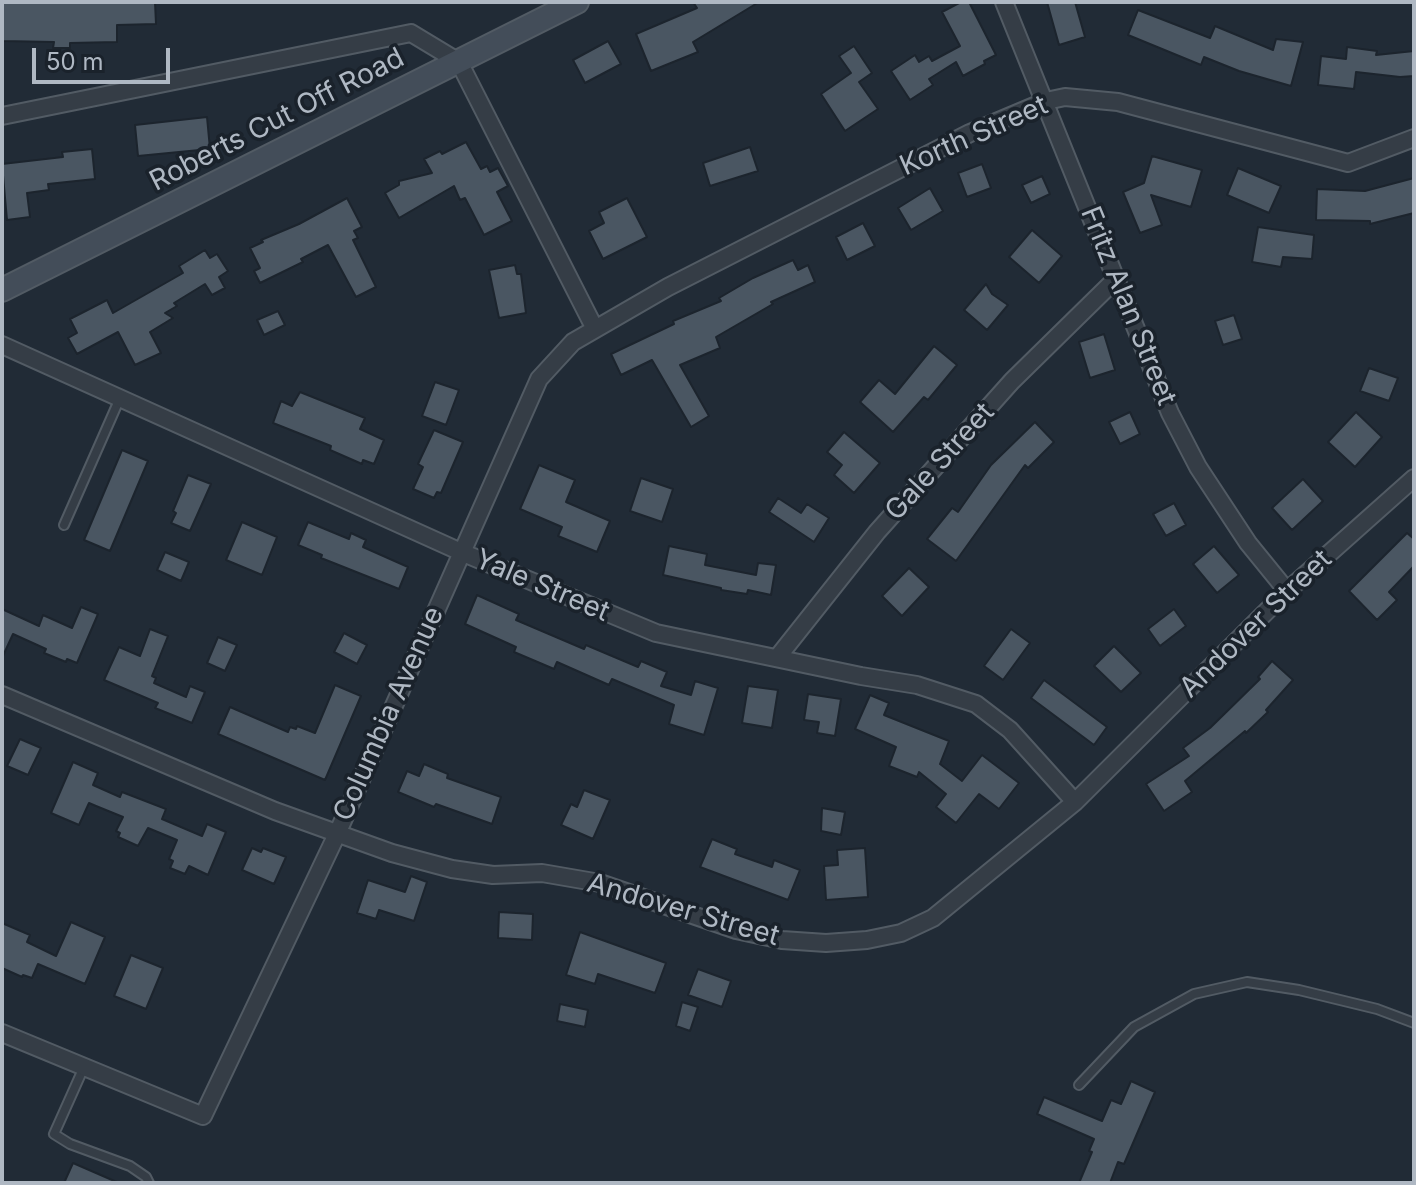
<!DOCTYPE html>
<html>
<head>
<meta charset="utf-8">
<style>
	body { margin:0 }
	#map { position:relative; width:1416px; height:1185px; overflow:hidden; background:#212b36; font-family:Inter,sans-serif }
	canvas { display:block }
	.frame { position:absolute; inset:0; border:4px solid #afb8c3; pointer-events:none }
	.scale { position:absolute; left:32px; top:48px; width:138px; height:36px; box-sizing:border-box; border:4px solid #afb8c3; border-top:0; padding-left:10px; font-size:24px; line-height:28px; white-space:nowrap; color:#afb8c3; -webkit-text-stroke:6px #1a222b; paint-order:stroke }
</style>
</head>
<body>
<div id="map">
<canvas width="1416" height="1185"></canvas>
<div class="frame"></div>
<div class="scale">50 m</div>
</div>
<script>
const context = document.querySelector('canvas').getContext('2d');
context.lineJoin = 'round';
function paint(path, color) { context.fillStyle = color; context.fill(path, 'evenodd'); }
const toPath = rows => new Path2D(rows.map(r => 'M' + r).join(''));
function strokePath(path, color, width, dash) { context.strokeStyle = color; context.lineWidth = width; context.lineCap = dash ? 'butt' : 'round'; context.setLineDash(dash || []); context.stroke(path); }
function drawText(font, color, halo, rows, align = 'center') {
  context.font = font + ' Inter,sans-serif'; context.lineWidth = 7; context.setLineDash([]); context.textBaseline = 'middle'; context.strokeStyle = halo; context.fillStyle = color; for (const [text, x, y, turn = 0] of rows) {
    context.save(); context.translate(x, y); context.rotate((+turn || 0) * Math.PI / 180); context.textAlign = isNaN(turn) ? turn : align; if (halo) context.strokeText(text, 0, 0); context.fillText(text, 0, 0); context.restore();
  }
}
const building = toPath([
	[2,2,155,2,156,24,117,25,117,42,70,43,70,48,53,48,54,42,2,41,2,2],
	[693,2,759,2,693,42,698,52,651,71,636,34,697,8,693,2],
	[961,2,969,2,996,55,984,61,985,64,963,76,956,62,929,79,933,85,910,100,891,71,915,55,919,62,929,56,932,61,960,46,942,12,961,2],
	[1047,2,1075,2,1085,37,1059,45,1047,2],
	[1138,10,1210,38,1215,26,1273,50,1276,39,1303,42,1291,86,1239,71,1204,57,1201,65,1128,35,1138,10],
	[608,41,621,64,585,83,573,60,608,41],
	[854,46,872,73,859,82,878,109,845,131,821,94,851,73,839,56,854,46],
	[1347,47,1377,51,1376,55,1414,51,1414,76,1400,77,1356,72,1354,89,1318,85,1321,56,1346,59,1347,47],
	[207,117,210,149,138,156,135,125,207,117],
	[466,142,481,169,487,166,490,172,498,168,508,186,497,192,512,221,484,235,465,198,460,200,454,186,399,218,385,193,399,185,399,181,432,173,424,159,440,151,442,154,466,142],
	[750,147,758,171,710,186,703,163,750,147],
	[92,149,95,179,48,184,49,190,27,193,30,217,7,220,2,164,63,157,62,152,92,149],
	[1152,156,1202,170,1191,207,1151,195,1162,225,1140,233,1123,192,1144,183,1152,156],
	[982,164,991,188,967,197,958,173,982,164],
	[1238,168,1281,186,1269,213,1227,195,1238,168],
	[1042,176,1050,194,1031,203,1022,185,1042,176],
	[1414,178,1414,213,1370,224,1370,221,1316,220,1317,189,1365,191,1414,178],
	[930,188,943,211,911,230,898,208,930,188],
	[347,198,362,227,354,231,358,238,353,240,376,287,356,297,328,245,301,259,303,262,260,283,254,271,260,268,250,248,263,242,261,240,299,224,347,198],
	[627,198,647,237,603,259,589,231,604,223,599,212,627,198],
	[863,223,875,246,847,260,836,237,863,223],
	[1258,227,1314,235,1312,259,1283,257,1281,267,1252,262,1258,227],
	[1032,230,1062,256,1039,283,1009,257,1032,230],
	[205,250,210,258,217,254,228,271,219,277,225,288,212,295,205,284,174,303,177,306,165,313,173,318,150,332,161,353,135,365,118,332,77,354,68,338,77,333,70,319,107,300,113,313,183,273,179,266,205,250],
	[793,260,798,270,808,265,815,282,771,302,773,304,716,337,720,348,680,365,709,416,691,427,652,360,621,375,611,354,674,324,673,321,721,301,719,298,753,278,793,260],
	[515,265,517,274,521,274,526,313,499,318,489,270,515,265],
	[986,284,992,294,1008,305,987,330,964,310,986,284],
	[278,311,285,325,264,335,257,320,278,311],
	[1234,315,1242,339,1223,345,1215,321,1234,315],
	[1104,334,1115,370,1090,378,1079,342,1104,334],
	[934,346,957,365,928,400,924,397,893,432,860,402,879,380,895,394,934,346],
	[1369,368,1398,378,1389,401,1360,391,1369,368],
	[435,382,459,390,446,425,422,416,435,382],
	[300,392,365,418,360,429,384,440,374,464,363,460,362,464,330,450,331,446,273,423,281,401,292,406,300,392],
	[1130,412,1140,434,1120,444,1109,422,1130,412],
	[1356,412,1382,437,1355,467,1328,442,1356,412],
	[1035,422,1054,442,1028,468,1025,465,956,561,927,539,952,508,958,512,991,465,1035,422],
	[434,430,463,442,441,493,437,492,434,498,413,489,423,467,418,464,434,430],
	[844,432,880,463,854,493,834,475,842,465,827,452,844,432],
	[122,450,148,461,110,551,84,540,122,450],
	[539,465,575,480,566,502,610,521,597,552,558,536,562,527,520,509,539,465],
	[188,475,211,484,190,531,171,523,176,513,173,511,188,475],
	[641,478,673,489,662,522,630,511,641,478],
	[1303,479,1323,501,1292,530,1272,508,1303,479],
	[778,498,801,513,807,504,829,518,814,542,769,512,778,498],
	[1174,503,1186,525,1166,536,1153,514,1174,503],
	[242,522,277,537,262,575,226,560,242,522],
	[308,522,349,539,351,533,366,540,363,547,408,567,399,589,321,558,322,555,298,545,308,522],
	[1407,533,1414,539,1414,566,1389,592,1397,600,1377,620,1349,591,1407,533],
	[669,546,707,554,705,565,756,575,758,563,776,565,771,595,748,590,747,594,721,590,721,588,663,575,669,546],
	[1214,546,1239,575,1217,593,1193,564,1214,546],
	[165,552,189,562,181,581,157,570,165,552],
	[909,568,929,587,902,616,882,596,909,568],
	[477,595,519,614,516,620,584,649,586,645,638,667,641,661,667,672,661,686,691,695,695,681,718,688,704,735,669,724,674,705,612,679,609,685,557,662,554,669,514,652,516,647,465,624,477,595],
	[81,607,98,614,77,663,67,659,66,662,44,653,46,649,13,634,2,658,2,609,39,626,43,615,72,628,81,607],
	[1174,609,1186,626,1160,646,1148,629,1174,609],
	[150,629,168,636,152,676,156,678,154,683,186,697,190,686,205,692,192,723,155,708,158,703,104,680,119,647,140,656,150,629],
	[1011,629,1030,643,1003,680,984,666,1011,629],
	[344,633,367,645,357,664,334,652,344,633],
	[218,637,237,645,225,671,207,663,218,637],
	[1114,646,1141,673,1121,692,1094,666,1114,646],
	[1272,661,1293,680,1266,710,1268,712,1246,733,1245,731,1185,781,1192,792,1164,811,1146,784,1189,756,1183,748,1210,728,1260,679,1258,677,1272,661],
	[1044,680,1107,727,1094,745,1031,698,1044,680],
	[335,685,361,696,325,780,218,734,230,707,288,732,290,727,296,729,297,726,315,733,335,685],
	[748,686,778,690,772,728,742,723,748,686],
	[808,694,841,699,835,736,817,733,819,722,804,720,808,694],
	[870,695,889,703,884,715,949,741,940,764,962,781,982,755,1019,783,999,809,979,794,956,823,936,807,946,794,919,772,917,777,889,766,896,747,855,729,870,695],
	[20,739,41,748,28,775,7,766,20,739],
	[73,762,98,773,93,785,120,797,122,792,166,809,162,819,202,836,207,824,226,832,208,875,189,866,185,874,170,868,173,861,169,859,177,840,148,828,138,846,118,837,120,833,116,831,123,817,96,806,89,803,79,825,51,813,73,762],
	[424,764,448,774,447,778,501,797,492,824,436,804,434,807,398,792,407,771,419,776,424,764],
	[584,790,610,800,593,839,561,825,571,804,577,807,584,790],
	[822,808,845,812,841,835,821,831,822,808],
	[712,839,737,849,735,854,772,867,774,860,800,870,788,900,700,867,712,839],
	[252,848,261,852,263,848,286,857,274,884,242,870,252,848],
	[865,848,868,897,826,900,824,866,838,865,837,850,865,848],
	[411,876,427,882,414,921,379,910,376,919,357,913,368,880,405,892,411,876],
	[499,912,533,914,532,940,498,938,499,912],
	[71,922,105,937,85,984,38,964,32,978,23,975,22,977,2,968,2,923,30,935,27,942,56,956,71,922],
	[580,932,666,963,655,993,598,974,595,984,566,975,580,932],
	[131,955,163,968,146,1009,114,996,131,955],
	[698,969,731,981,722,1007,688,995,698,969],
	[682,1002,698,1007,690,1031,676,1026,682,1002],
	[560,1004,588,1010,585,1027,557,1021,560,1004],
	[1131,1081,1155,1092,1124,1164,1118,1162,1110,1183,1079,1183,1092,1152,1089,1151,1094,1139,1037,1114,1044,1097,1102,1121,1111,1100,1121,1104,1131,1081],
	[73,1163,119,1183,64,1183,73,1163]
]);
paint(building, '#4a5662');
strokePath(building, '#1c242d', 2);
const lane = toPath([
	[64,525,120,398],
	[84,1067,54,1134,70,1144,130,1166,146,1177,149,1183],
	[1079,1085,1134,1027,1194,994,1247,982,1299,990,1377,1009,1414,1023]
]);
const street = toPath([
	[1004,2,1170,413,1198,467,1248,543,1287,591],
	[2,116,411,33,459,62,595,329],
	[2,345,461,552,656,633,861,676,917,685,976,704,1010,730,1075,802],
	[777,658,877,532,1012,381,1117,278],
	[2,695,275,811,392,853,452,869,493,875,542,873,600,883,736,930,782,940,826,943,867,940,901,933,933,918,1075,802,1287,591,1414,478],
	[2,1033,203,1116,337,834,539,379,573,342,668,287,970,133,1046,101,1065,97,1118,102,1348,163,1414,138]
]);
const secondary = toPath([
	[2,290,577,2]
]);
strokePath(lane, '#525b64', 12);
strokePath(street, '#525b64', 20);
strokePath(secondary, '#525b64', 26);
strokePath(lane, '#353d46', 8);
strokePath(street, '#353d46', 16);
strokePath(secondary, '#434d59', 22);
drawText('28px', '#afb8c3', '#1a222b', [
	["Roberts Cut Off Road",277,120,-27],
	["Korth Street",974,136,-24],
	["Fritz Alan Street",1128,306,68],
	["Gale Street",940,462,-48],
	["Yale Street",542,586,23],
	["Andover Street",1256,624,-44],
	["Columbia Avenue",389,714,-66],
	["Andover Street",683,910,16]
]);
</script>
</body>
</html>
